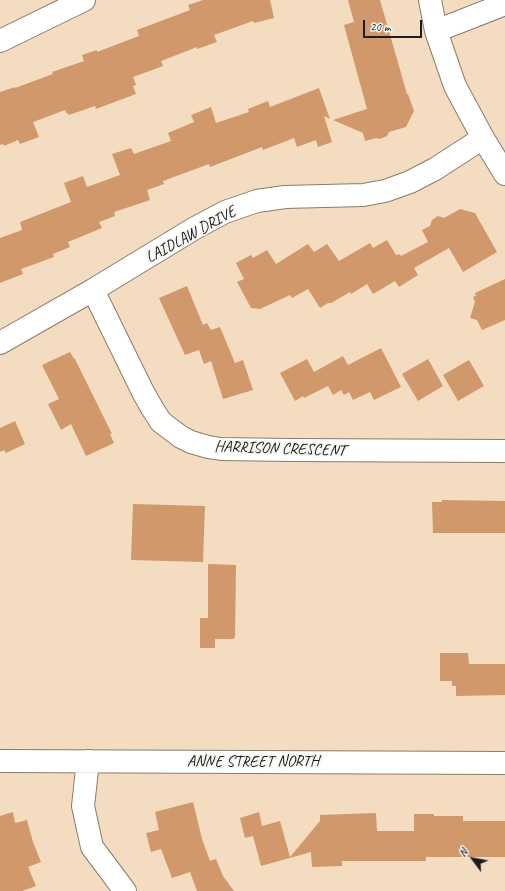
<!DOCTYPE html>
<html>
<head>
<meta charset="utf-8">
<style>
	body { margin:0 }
	#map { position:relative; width:505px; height:891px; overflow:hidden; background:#f4dcc1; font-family:Caveat,sans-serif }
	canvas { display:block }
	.north { position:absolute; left:453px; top:839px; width:40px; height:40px; -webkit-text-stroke:3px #f6f6f2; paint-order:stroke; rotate:302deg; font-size:11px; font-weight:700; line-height:16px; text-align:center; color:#1c1c1c }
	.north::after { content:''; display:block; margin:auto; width:14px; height:18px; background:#1c1c1c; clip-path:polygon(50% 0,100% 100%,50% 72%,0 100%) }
	.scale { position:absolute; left:363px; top:20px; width:59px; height:18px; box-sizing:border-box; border:2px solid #1c1c1c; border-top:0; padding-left:5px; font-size:12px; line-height:14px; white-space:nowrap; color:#1c1c1c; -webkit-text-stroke:3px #f6f6f2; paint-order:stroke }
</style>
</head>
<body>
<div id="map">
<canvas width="505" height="891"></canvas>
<div class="north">N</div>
<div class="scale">20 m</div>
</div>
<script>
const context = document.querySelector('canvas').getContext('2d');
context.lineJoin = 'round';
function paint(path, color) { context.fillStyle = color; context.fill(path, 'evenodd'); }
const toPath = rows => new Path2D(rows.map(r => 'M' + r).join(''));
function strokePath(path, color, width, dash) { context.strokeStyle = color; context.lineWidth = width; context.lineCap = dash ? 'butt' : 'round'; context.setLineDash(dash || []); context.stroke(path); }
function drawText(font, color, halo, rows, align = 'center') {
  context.font = font + ' Caveat,sans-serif'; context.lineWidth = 3.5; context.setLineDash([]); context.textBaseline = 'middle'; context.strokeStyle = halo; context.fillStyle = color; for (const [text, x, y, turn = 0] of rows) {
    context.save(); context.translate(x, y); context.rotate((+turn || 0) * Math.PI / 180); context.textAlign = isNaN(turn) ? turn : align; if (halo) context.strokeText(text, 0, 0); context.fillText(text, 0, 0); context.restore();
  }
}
paint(toPath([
	[203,0,270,0,274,18,254,23,253,21,214,35,217,42,197,49,197,47,161,61,163,66,133,77,136,85,133,86,136,94,96,109,95,106,69,115,68,113,67,114,65,110,33,122,39,137,20,144,18,140,4,146,3,144,0,145,0,92,15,87,15,88,53,74,52,72,84,61,82,55,97,50,97,52,139,36,137,30,190,10,188,5],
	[348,0,380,0,407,94,408,94,414,111,406,127,389,132,387,136,380,139,376,138,365,141,363,133,333,120,367,109,344,25,354,22],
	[319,88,330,119,324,116,332,142,318,147,316,140,297,147,294,138,263,150,262,147,210,167,209,164,163,181,164,184,147,190,150,200,114,212,115,216,99,222,102,228,68,242,70,247,53,254,54,257,21,269,23,274,0,283,0,238,22,230,20,222,71,202,64,183,83,176,87,187,120,175,112,154,131,148,134,154,171,141,168,133,194,122,191,115,211,107,216,123,249,112,248,109,268,101,270,107],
	[460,209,475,213,497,252,463,272,449,248,414,268,418,275,399,287,395,281,373,294,367,284,351,294,350,292,331,303,328,303,320,308,308,289,292,298,290,295,260,309,251,308,237,282,244,279,236,263,251,255,253,258,267,250,276,264,308,244,314,252,327,244,339,261,370,243,373,248,387,240,396,255,400,254,401,256,428,242,422,230,430,226,432,220,438,216,444,218],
	[505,279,505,320,482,330,477,320,470,318,475,302,473,297,476,296,475,293],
	[187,286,203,325,207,323,211,330,220,327,235,363,243,360,253,390,223,399,211,361,204,364,199,350,185,355,159,298],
	[381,348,401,387,374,400,370,392,353,400,349,392,344,395,341,390,333,395,328,386,304,398,303,396,295,401,280,373,307,359,314,372,343,356,348,365],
	[70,352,74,359,75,359,112,434,110,434,114,443,86,456,71,424,61,430,48,404,59,399,42,365],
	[428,359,443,386,418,401,402,374],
	[469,360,484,386,458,401,443,375],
	[15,421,25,444,6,453,4,450,0,452,0,428],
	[442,500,505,501,505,533,433,533,432,502,442,502],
	[133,504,205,506,203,562,131,560],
	[208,564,236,565,235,636,234,639,215,639,215,648,200,648,200,618,208,618],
	[440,653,468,653,469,664,505,664,505,695,456,696,456,686,452,686,452,681,440,681],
	[193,802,202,839,210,861,216,859,223,876,234,891,197,891,190,872,172,878,161,849,151,852,146,833,159,830,155,812],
	[13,812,15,823,27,820,33,842,41,862,28,867,36,886,22,891,0,891,0,816],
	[259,812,262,826,280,821,290,857,320,821,320,815,376,813,377,831,414,831,414,814,434,814,434,816,463,816,463,821,505,821,505,857,426,857,426,861,342,861,342,866,312,867,311,852,261,866,253,836,245,838,240,818]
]), '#d0986b');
const minor = toPath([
	[430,0,436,31,455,86,483,138,505,174],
	[436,31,505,4],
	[0,41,84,0],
	[93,290,143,392,152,408,161,422,181,437,191,442,208,447,221,449,292,450,505,451],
	[0,343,93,290,195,228,225,212,257,201,285,197,363,195,385,191,410,182,435,169,483,138],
	[0,761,505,763],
	[88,761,83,806,92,847,125,891]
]);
strokePath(minor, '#887c6e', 24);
strokePath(minor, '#fff', 22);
drawText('16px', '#1c1c1c', '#f6f6f2', [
	["LAIDLAW DRIVE",191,235,-29],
	["HARRISON CRESCENT",280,449,2],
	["ANNE STREET NORTH",253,762]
]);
</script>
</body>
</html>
